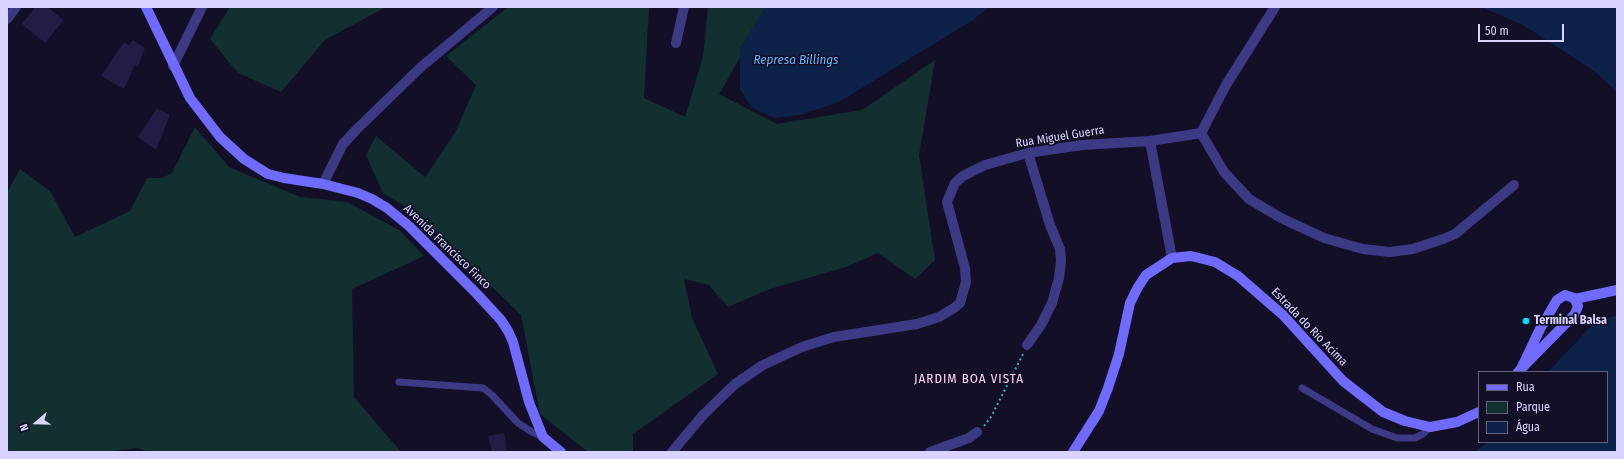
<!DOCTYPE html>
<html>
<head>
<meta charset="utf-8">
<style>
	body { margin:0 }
	#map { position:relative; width:1624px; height:459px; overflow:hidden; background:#130f26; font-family:"Fira Sans Condensed",sans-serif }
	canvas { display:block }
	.frame { position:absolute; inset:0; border:8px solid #d9d4ff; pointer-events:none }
	.legend { position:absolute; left:1478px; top:371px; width:130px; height:72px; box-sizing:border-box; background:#130f26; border:1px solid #625e7d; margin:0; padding:5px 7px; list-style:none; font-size:12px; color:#d9d4ff }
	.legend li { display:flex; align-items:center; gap:8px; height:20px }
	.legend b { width:20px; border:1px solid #625e7d }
	.north { position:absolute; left:16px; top:403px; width:40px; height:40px; -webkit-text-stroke:3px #130f26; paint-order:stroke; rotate:250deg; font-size:11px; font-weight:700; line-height:16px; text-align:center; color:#d9d4ff }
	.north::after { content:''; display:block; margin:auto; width:14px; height:18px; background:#d9d4ff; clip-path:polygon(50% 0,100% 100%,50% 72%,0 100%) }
	.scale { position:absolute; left:1478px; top:24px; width:86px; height:18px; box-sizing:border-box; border:2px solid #d9d4ff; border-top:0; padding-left:5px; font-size:12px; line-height:14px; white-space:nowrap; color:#d9d4ff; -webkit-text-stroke:3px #130f26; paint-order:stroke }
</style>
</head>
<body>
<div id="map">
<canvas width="1624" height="459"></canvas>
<div class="frame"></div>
<ul class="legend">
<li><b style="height:5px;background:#6f6bff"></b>Rua</li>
<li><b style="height:11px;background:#12302f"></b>Parque</li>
<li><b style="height:11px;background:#0c2248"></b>Água</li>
</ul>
<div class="north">N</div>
<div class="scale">50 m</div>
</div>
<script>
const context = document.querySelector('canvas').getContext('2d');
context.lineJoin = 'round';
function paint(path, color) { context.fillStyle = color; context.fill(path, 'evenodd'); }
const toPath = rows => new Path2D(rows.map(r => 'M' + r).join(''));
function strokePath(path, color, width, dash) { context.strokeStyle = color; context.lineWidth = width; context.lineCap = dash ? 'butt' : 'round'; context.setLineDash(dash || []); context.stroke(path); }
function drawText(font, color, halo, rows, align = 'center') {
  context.font = font + ' "Fira Sans Condensed",sans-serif'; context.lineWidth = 3.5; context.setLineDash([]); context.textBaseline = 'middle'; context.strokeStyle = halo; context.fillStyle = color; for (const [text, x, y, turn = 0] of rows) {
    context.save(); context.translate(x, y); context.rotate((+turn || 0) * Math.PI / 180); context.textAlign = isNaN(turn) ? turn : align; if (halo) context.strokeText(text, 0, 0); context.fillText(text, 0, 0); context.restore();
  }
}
paint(toPath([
	[230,7,386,7,325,40,281,92,238,73,210,39],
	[508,7,649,7,644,98,685,117,703,57,708,7,769,7,719,94,777,124,862,110,935,60,919,155,935,260,915,279,878,253,846,267,770,289,728,307,709,285,684,279,692,318,718,374,633,434,633,452,588,452,540,414,521,315,416,213,383,193,366,155,376,136,425,177,456,131,476,85,446,56],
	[195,127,229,167,300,197,347,202,399,230,424,256,352,289,354,397,401,452,147,452,138,448,104,452,7,452,7,193,20,169,50,191,75,237,130,211,147,178,162,178,172,173]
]), '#12302f');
paint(toPath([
	[765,7,989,7,973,20,839,102,800,115,775,118,752,108,740,89,740,48],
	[1481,7,1617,7,1617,92,1594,71,1523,25],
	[1617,315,1617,452,1474,452,1488,442,1607,442,1607,372,1548,372,1595,322]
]), '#0c2248');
paint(toPath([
	[35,7,47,7,64,20,45,43,22,24],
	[133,40,145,48,138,67,135,65,124,89,101,76,124,42,129,46],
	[157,108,170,115,156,150,138,137],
	[504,433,507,452,492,452,488,436]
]), '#241b47');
strokePath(toPath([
	[984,426,991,417,1023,354]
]), '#2fb8b0', 2, [2, 3]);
strokePath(toPath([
	[399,382,483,388,492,395,518,423,532,432,543,437],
	[1302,388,1372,429,1397,438,1415,438,1423,434,1430,427]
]), '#3d3a85', 7);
strokePath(toPath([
	[7,19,16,7],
	[676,43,684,7],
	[173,66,202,7],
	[1201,133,1224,172,1249,199,1281,218,1324,238,1363,249,1390,252,1413,249,1443,239,1455,234,1514,185],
	[1201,133,1226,85,1275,7],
	[1150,141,1172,258],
	[323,184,343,144,357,129,421,67,493,7],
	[1027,345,1041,325,1052,303,1059,278,1061,261,1060,249,1050,225,1028,153],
	[672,452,703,415,735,384,763,365,802,347,834,337,917,324,939,317,954,308,960,303,966,282,965,268,947,202,955,183,963,176,985,165,1028,153,1082,145,1150,141,1201,133],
	[930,452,969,438,977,432]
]), '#3d3a85', 10);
strokePath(toPath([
	[146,7,190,98,220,137,244,159,268,174,284,178,323,184,358,193,372,199,387,208,409,226,477,294,501,320,508,331,513,342,529,402,543,437,561,452],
	[1575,299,1617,290],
	[1518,372,1575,314,1578,306,1574,298,1565,295,1557,300,1540,329,1521,369],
	[1073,452,1099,411,1108,388,1119,354,1130,303,1138,287,1146,275,1172,258,1191,256,1215,262,1238,276,1283,315,1343,381,1383,412,1405,421,1430,427,1457,422,1479,412]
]), '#6f6bff', 10);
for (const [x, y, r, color] of [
	[1526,321,4,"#00e5ff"]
]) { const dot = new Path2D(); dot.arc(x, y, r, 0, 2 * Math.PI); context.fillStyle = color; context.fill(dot); strokePath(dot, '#130f26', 1.5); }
drawText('12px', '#d9d4ff', '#130f26', [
	["Rua Miguel Guerra",1060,137,-9],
	["Avenida Francisco Finco",447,247,44],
	["Estrada do Rio Acima",1309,327,46]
]);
drawText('bold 12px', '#d9d4ff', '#130f26', [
	["Terminal Balsa",1534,321]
], 'left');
drawText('italic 13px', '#62b6ff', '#130f26', [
	["Represa Billings",796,60]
]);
context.letterSpacing = '1px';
drawText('13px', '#ffd6f0', '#130f26', [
	["JARDIM BOA VISTA",969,379]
]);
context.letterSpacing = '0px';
</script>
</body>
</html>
